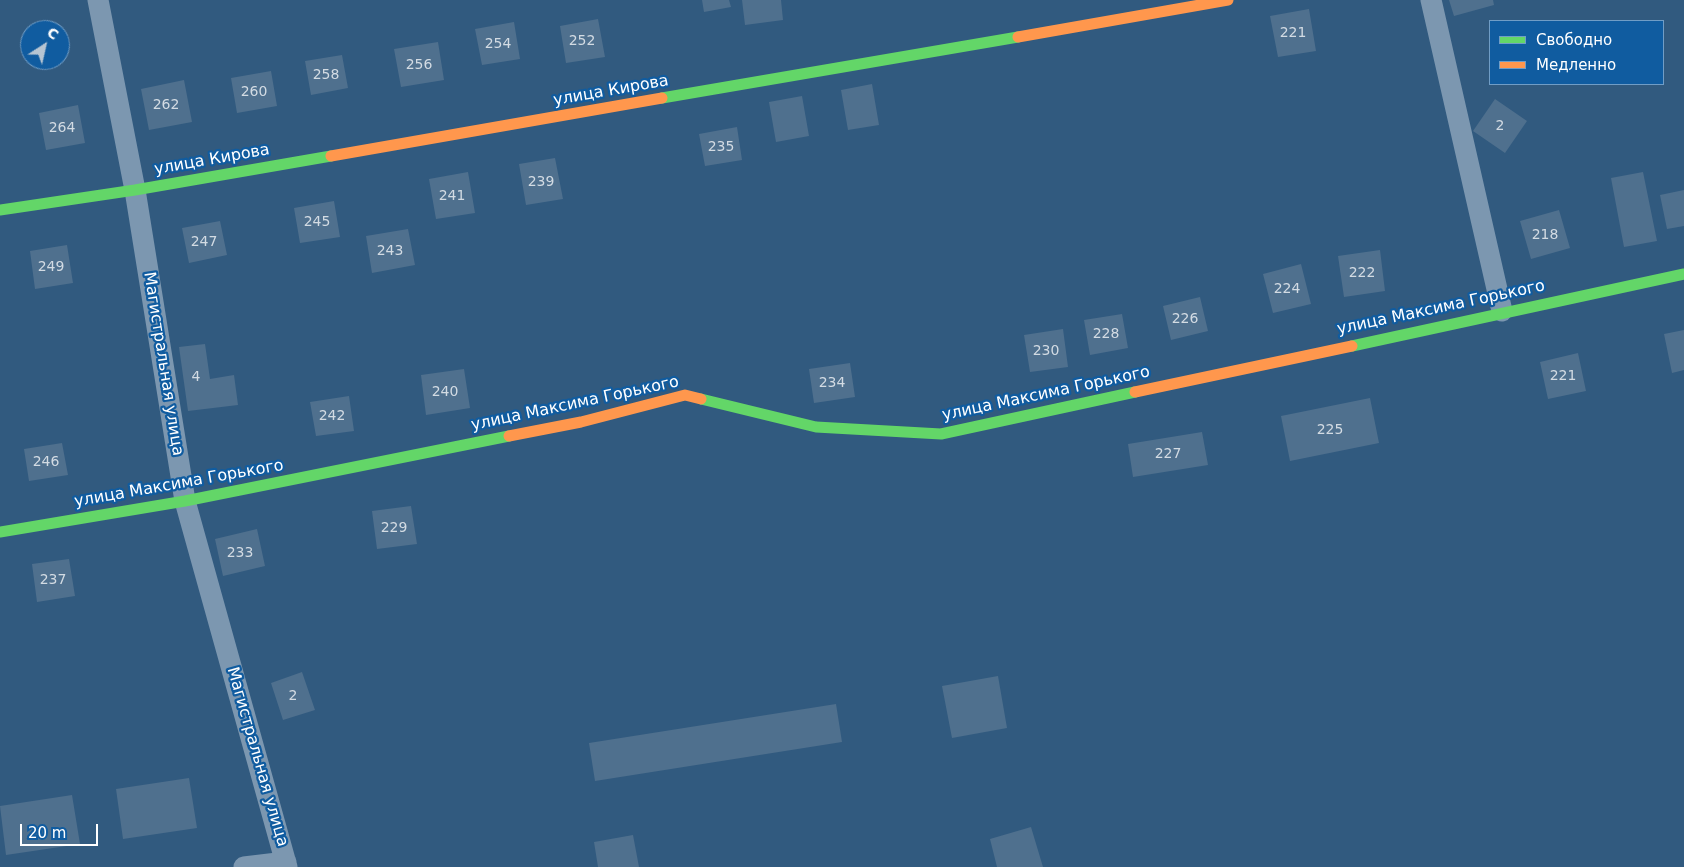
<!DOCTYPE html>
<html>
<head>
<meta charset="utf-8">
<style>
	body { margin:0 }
	#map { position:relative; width:1684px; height:867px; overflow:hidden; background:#315a7f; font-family:"DejaVu Sans",sans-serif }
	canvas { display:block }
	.legend { position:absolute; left:1489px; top:20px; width:175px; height:65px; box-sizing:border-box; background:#105ca0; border:1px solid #709dc6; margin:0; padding:6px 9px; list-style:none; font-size:15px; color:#fff }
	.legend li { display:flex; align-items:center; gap:10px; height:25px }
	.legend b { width:25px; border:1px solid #709dc6 }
	.north { position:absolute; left:20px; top:20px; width:50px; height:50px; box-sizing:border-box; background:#105ca0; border:1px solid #709dc6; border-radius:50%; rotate:35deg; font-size:14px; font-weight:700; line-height:20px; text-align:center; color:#fff }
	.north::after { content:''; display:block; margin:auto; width:18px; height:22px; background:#b7c5d2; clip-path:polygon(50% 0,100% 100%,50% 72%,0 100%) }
	.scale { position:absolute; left:20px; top:824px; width:78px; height:22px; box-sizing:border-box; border:2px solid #fff; border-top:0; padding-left:6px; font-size:15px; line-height:18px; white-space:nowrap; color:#fff; -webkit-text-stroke:4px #105ca0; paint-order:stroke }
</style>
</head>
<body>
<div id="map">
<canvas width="1684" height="867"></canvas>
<ul class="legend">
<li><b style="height:6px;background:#63d668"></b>Свободно</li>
<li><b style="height:6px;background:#ff974d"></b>Медленно</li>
</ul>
<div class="north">С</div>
<div class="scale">20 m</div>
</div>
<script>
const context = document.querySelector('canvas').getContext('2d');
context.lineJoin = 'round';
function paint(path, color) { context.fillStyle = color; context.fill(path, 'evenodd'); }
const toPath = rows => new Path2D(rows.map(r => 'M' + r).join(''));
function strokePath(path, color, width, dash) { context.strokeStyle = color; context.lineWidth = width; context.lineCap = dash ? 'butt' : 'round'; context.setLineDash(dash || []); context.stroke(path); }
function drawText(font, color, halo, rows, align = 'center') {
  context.font = font + ' "DejaVu Sans",sans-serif'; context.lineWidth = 4.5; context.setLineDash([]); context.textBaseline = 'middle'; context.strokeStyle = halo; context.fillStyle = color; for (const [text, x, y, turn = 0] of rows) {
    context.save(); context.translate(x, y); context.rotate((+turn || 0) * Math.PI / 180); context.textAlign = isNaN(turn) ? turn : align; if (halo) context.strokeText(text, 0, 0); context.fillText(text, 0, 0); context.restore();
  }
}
paint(toPath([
	[702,0,729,0,731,7,704,12],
	[742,0,781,0,783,20,745,25],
	[1449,0,1493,0,1494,5,1454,16],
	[1309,9,1316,51,1278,57,1270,16],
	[598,19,605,57,566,63,560,26],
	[514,22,520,59,482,65,475,29],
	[438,42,444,80,401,87,394,49],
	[342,55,348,88,311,95,305,61],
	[271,71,277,106,237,113,231,78],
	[184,80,192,122,149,130,141,89],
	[872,84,879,125,848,130,841,90],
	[802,96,809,136,776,142,769,102],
	[1495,99,1527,121,1505,153,1473,131],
	[78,105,85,143,46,150,39,113],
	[737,127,742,160,705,166,699,134],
	[555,158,563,199,526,205,519,164],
	[468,172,475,213,436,219,429,179],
	[1643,172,1657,241,1624,247,1611,178],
	[1684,190,1684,226,1667,229,1660,195],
	[334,201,340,237,300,243,294,208],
	[1559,210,1570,248,1531,259,1520,221],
	[220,221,227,255,189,263,182,228],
	[408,229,415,265,372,273,366,236],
	[67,245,73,283,35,289,30,251],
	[1380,250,1385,291,1344,297,1338,256],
	[1301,264,1311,304,1273,313,1263,274],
	[1200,297,1208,331,1171,340,1163,306],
	[1122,314,1128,348,1090,355,1084,320],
	[1063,329,1068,367,1030,372,1024,335],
	[1684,330,1684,370,1672,373,1664,334],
	[205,344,210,379,234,375,238,405,188,411,179,347],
	[1578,353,1586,391,1548,399,1540,362],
	[850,363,855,397,814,403,809,369],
	[464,369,470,408,426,415,421,375],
	[349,396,354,431,316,436,310,402],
	[1370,398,1379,443,1290,461,1281,416],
	[1202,432,1208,465,1133,477,1128,444],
	[62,443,68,475,29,481,24,449],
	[411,506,417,544,377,549,372,511],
	[257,529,265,566,223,576,215,539],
	[69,559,75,596,37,602,32,564],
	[302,672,315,710,283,720,271,683],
	[998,676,1007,728,952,738,942,686],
	[836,704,842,742,595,781,589,743],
	[189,778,197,828,123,839,116,789],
	[72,795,80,844,6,855,0,806],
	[1031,827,1043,867,997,867,990,839],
	[633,835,639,867,598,867,594,842]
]), '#4f708e');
strokePath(toPath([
	[98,0,135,190,185,501,287,867],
	[1431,0,1502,311],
	[244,867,286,862]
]), '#7c97b0', 21);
strokePath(toPath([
	[662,98,1018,37],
	[0,210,135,190,331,156],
	[1352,346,1684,274],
	[701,399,816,427,941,434,1135,392],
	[0,532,185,501,509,436]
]), '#63d668', 11);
strokePath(toPath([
	[1018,37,1228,0],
	[331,156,662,98],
	[1135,392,1352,346],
	[509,436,581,422,685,395,701,399]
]), '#ff974d', 11);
drawText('14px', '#d3dbe3', null, [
	["221",1293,33],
	["252",582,41],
	["254",498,44],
	["256",419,65],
	["258",326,75],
	["260",254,92],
	["262",166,105],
	["2",1500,126],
	["264",62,128],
	["235",721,147],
	["239",541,182],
	["241",452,196],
	["245",317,222],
	["218",1545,235],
	["247",204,242],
	["243",390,251],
	["249",51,267],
	["222",1362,273],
	["224",1287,289],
	["226",1185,319],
	["228",1106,334],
	["230",1046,351],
	["221",1563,376],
	["4",196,377],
	["234",832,383],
	["240",445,392],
	["242",332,416],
	["225",1330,430],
	["227",1168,454],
	["246",46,462],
	["229",394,528],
	["233",240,553],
	["237",53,580],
	["2",293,696]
]);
drawText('16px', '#fff', '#105ca0', [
	["улица Кирова",611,91,-10],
	["улица Кирова",212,160,-10],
	["улица Максима Горького",1441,308,-12],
	["Магистральная улица",163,364,81],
	["улица Максима Горького",1046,394,-12],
	["улица Максима Горького",575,404,-12],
	["улица Максима Горького",179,484,-10],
	["Магистральная улица",257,757,74]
]);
</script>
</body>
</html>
